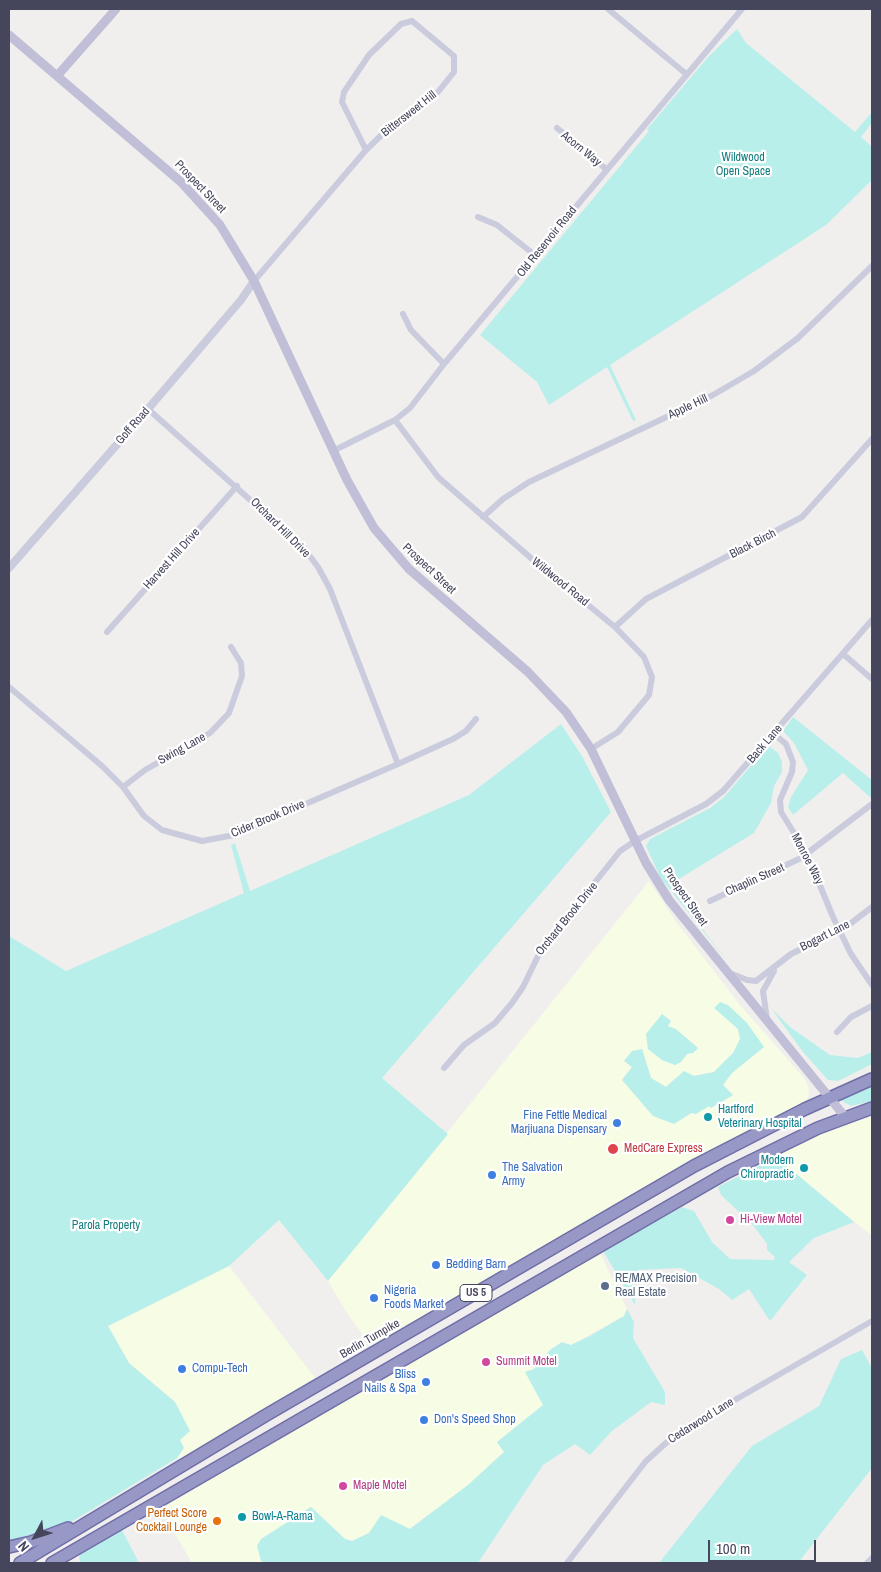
<!DOCTYPE html>
<html>
<head>
<meta charset="utf-8">
<style>
	body { margin:0 }
	#map { position:relative; width:881px; height:1572px; overflow:hidden; background:#f0efed; font-family:"Archivo Narrow",sans-serif }
	canvas { display:block }
	.frame { position:absolute; inset:0; border:10px solid #45455b; pointer-events:none }
	.north { position:absolute; left:10px; top:1512px; width:50px; height:50px; -webkit-text-stroke:4px #fff; paint-order:stroke; rotate:230deg; font-size:14px; font-weight:700; line-height:20px; text-align:center; color:#45455b }
	.north::after { content:''; display:block; margin:auto; width:18px; height:22px; background:#45455b; clip-path:polygon(50% 0,100% 100%,50% 72%,0 100%) }
	.scale { position:absolute; left:708px; top:1540px; width:108px; height:22px; box-sizing:border-box; border:2px solid #45455b; border-top:0; padding-left:6px; font-size:15px; line-height:18px; white-space:nowrap; color:#45455b; -webkit-text-stroke:4px #fff; paint-order:stroke }
</style>
</head>
<body>
<div id="map">
<canvas width="881" height="1572"></canvas>
<div class="frame"></div>
<div class="north">N</div>
<div class="scale">100 m</div>
</div>
<script>
const context = document.querySelector('canvas').getContext('2d');
context.lineJoin = 'round';
function paint(path, color) { context.fillStyle = color; context.fill(path, 'evenodd'); }
const toPath = rows => new Path2D(rows.map(r => 'M' + r).join(''));
function strokePath(path, color, width, dash) { context.strokeStyle = color; context.lineWidth = width; context.lineCap = dash ? 'butt' : 'round'; context.setLineDash(dash || []); context.stroke(path); }
function drawText(font, color, halo, rows, align = 'center') {
  context.font = font + ' "Archivo Narrow",sans-serif'; context.lineWidth = 4.5; context.setLineDash([]); context.textBaseline = 'middle'; context.strokeStyle = halo; context.fillStyle = color; for (const [text, x, y, turn = 0] of rows) {
    context.save(); context.translate(x, y); context.rotate((+turn || 0) * Math.PI / 180); context.textAlign = isNaN(turn) ? turn : align; if (halo) context.strokeText(text, 0, 0); context.fillText(text, 0, 0); context.restore();
  }
}
paint(toPath([
	[649,881,677,923,740,1005,804,1078,809,1089,808,1098,800,1105,371,1346,347,1313,328,1281],
	[715,1008,764,1047,732,1073,723,1085,733,1095,711,1108,709,1106,696,1114,692,1113,674,1124,622,1079,632,1067,624,1061,642,1049,651,1078,666,1087,674,1079,714,1072,733,1053,740,1039,738,1029],
	[667,1026,687,1054,681,1062,675,1065,662,1060,648,1049,646,1034],
	[872,1117,872,1236,772,1154,830,1128],
	[600,1253,627,1309,624,1316,571,1345,550,1350,534,1369,526,1371,543,1405,497,1442,505,1451,468,1485,409,1529,369,1533,352,1541,345,1539,311,1507,261,1561,267,1563,192,1563,160,1508],
	[229,1266,315,1378,181,1459,177,1458,184,1448,179,1440,175,1402,129,1363,108,1326]
]), '#f7fce5');
paint(toPath([
	[737,29,746,43,855,132,872,112,872,123,861,137,872,147,872,180,826,225,610,365,636,420,633,421,607,367,549,405,537,382,480,335,649,131,647,129,709,56],
	[793,717,872,780,872,799,843,773,793,815,788,807,791,797,808,770,794,743,783,731],
	[561,724,582,756,611,812,382,1078,448,1134,328,1281,279,1220,229,1266,108,1326,129,1363,175,1402,190,1431,180,1440,184,1448,177,1458,68,1524,9,1541,9,936,66,971,244,893,231,845,235,843,250,891,469,795],
	[773,743,770,747,778,753,782,762,782,772,774,786,771,803,754,833,669,885,730,965,660,877,646,846,650,839,710,808,724,797,768,746],
	[720,1002,728,1005,747,1023,764,1047,732,1073,723,1085,733,1095,711,1108,709,1106,696,1114,691,1113,674,1124,653,1116,622,1080,632,1067,624,1061,632,1051,642,1049,651,1078,666,1087,684,1071,694,1076,714,1072,733,1053,740,1039,738,1029,714,1008],
	[771,1008,790,1027,830,1055,858,1058,872,1052,872,1064,838,1081,828,1080,803,1052],
	[662,1014,671,1021,668,1026,676,1029,698,1048,693,1053,687,1054,681,1062,675,1065,662,1060,648,1049,646,1034],
	[872,1085,872,1101,851,1106,842,1101,844,1097],
	[776,1157,854,1222,814,1238,789,1262,807,1275,770,1321,749,1289,732,1300,719,1289,681,1268,637,1270,635,1305,603,1251,682,1207,694,1211,712,1242,730,1259,774,1260,775,1257,767,1250,767,1244,753,1225,721,1195,718,1187],
	[627,1309,634,1322,633,1338,665,1392,665,1405,651,1402,612,1431,590,1455,575,1444,543,1465,478,1563,267,1563,261,1561,257,1546,261,1539,311,1507,345,1539,352,1541,369,1533,381,1515,410,1529,468,1485,504,1452,497,1442,543,1405,525,1372,534,1369,550,1350,562,1342,571,1345,590,1336,624,1316],
	[862,1350,872,1368,872,1468,798,1563,659,1563,752,1446,819,1406,841,1359],
	[122,1530,139,1563,80,1563,79,1555]
]), '#b9efea');
const trunk = toPath([
	[9,1547,31,1542,68,1528],
	[20,1563,268,1414,694,1166,805,1109,872,1079],
	[52,1563,728,1172,818,1128,872,1108]
]);
strokePath(trunk, '#706ea9', 14);
strokePath(toPath([
	[608,9,685,73],
	[412,21,454,56,454,72,438,92,395,122,366,150,342,102,344,92,369,55,401,24,412,21],
	[557,128,606,169],
	[478,217,497,225,536,256],
	[254,281,366,150],
	[403,314,411,330,444,364],
	[148,409,302,546,318,567,330,589,398,764],
	[395,420,438,477,532,559,615,627,644,657,652,677,649,695,618,732,591,749],
	[333,451,395,420,410,408,444,364,742,9],
	[483,517,503,499,529,482,713,395,754,371,798,338,872,266],
	[615,627,646,599,802,517,872,439],
	[107,632,237,486],
	[843,654,872,679],
	[9,687,102,766,123,787,144,816,162,830,202,841,234,835,398,764,453,739,466,731,476,719],
	[774,734,786,744,793,762,792,772,780,800,781,812,807,854,833,917,851,954,872,985],
	[123,787,145,770,210,733,229,713,242,676,241,663,231,647],
	[710,901,801,858,872,804],
	[730,973,747,980,756,981,791,954,846,927,872,907],
	[767,1020,763,991,774,971],
	[837,1032,851,1017,872,1006],
	[444,1068,464,1045,495,1023,512,1003,523,987,541,950,620,851,635,841,706,804,723,791,872,620],
	[567,1563,646,1461,666,1443,688,1427,872,1321],
	[867,1563,872,1558]
]), '#cbcbde', 6);
strokePath(toPath([
	[9,568,148,409,241,300,254,281]
]), '#cbcbde', 8);
strokePath(toPath([
	[9,35,181,182,220,225,254,281,347,480,374,528,409,569,528,672,566,712,591,749,646,863,669,900,846,1118],
	[57,76,116,9]
]), '#c0bfd7', 9);
strokePath(trunk, '#9898c6', 11);
for (const [x, y, r, color] of [
	[708,1117,5,"#0f9aa8"],
	[617,1123,5,"#3f7fe0"],
	[613,1149,6,"#e0444e"],
	[804,1168,5,"#0f9aa8"],
	[492,1175,5,"#3f7fe0"],
	[730,1220,5,"#d1479c"],
	[436,1265,5,"#3f7fe0"],
	[605,1286,5,"#5c6f8a"],
	[374,1298,5,"#3f7fe0"],
	[486,1362,5,"#d1479c"],
	[182,1369,5,"#3f7fe0"],
	[426,1382,5,"#3f7fe0"],
	[424,1420,5,"#3f7fe0"],
	[343,1486,5,"#d1479c"],
	[242,1517,5,"#0f9aa8"],
	[217,1521,5,"#e8710a"]
]) { const dot = new Path2D(); dot.arc(x, y, r, 0, 2 * Math.PI); context.fillStyle = color; context.fill(dot); strokePath(dot, '#fff', 2); }
for (const [x, y, w] of [
	[476,1293,32]
]) { const box = new Path2D(); box.roundRect(x - w / 2, y - 8.5, w, 17, 4); context.fillStyle = '#fff'; context.fill(box); strokePath(box, '#45455b', 1); }
drawText('bold 11px', '#45455b', null, [
	["US 5",476,1293]
]);
drawText('12px', '#45455b', '#fff', [
	["Bittersweet Hill",409,114,-38],
	["Acorn Way",581,149,39],
	["Prospect Street",200,187,46],
	["Old Reservoir Road",547,242,-51],
	["Apple Hill",688,407,-25],
	["Goff Road",133,426,-49],
	["Orchard Hill Drive",280,528,45],
	["Black Birch",753,544,-27],
	["Harvest Hill Drive",172,559,-48],
	["Prospect Street",429,569,43],
	["Wildwood Road",560,582,39],
	["Back Lane",765,744,-49],
	["Swing Lane",182,749,-29],
	["Cider Brook Drive",268,819,-23],
	["Monroe Way",807,859,62],
	["Chaplin Street",755,880,-24],
	["Prospect Street",685,897,55],
	["Orchard Brook Drive",567,919,-51],
	["Bogart Lane",825,936,-27],
	["Berlin Turnpike",370,1339,-30],
	["Cedarwood Lane",701,1421,-32]
]);
drawText('12px', '#147d7e', '#fff', [
	["Wildwood",743,158],
	["Open Space",743,172],
	["Parola Property",106,1226]
]);
drawText('12px', '#0d838f', '#fff', [
	["Hartford",718,1110],
	["Veterinary Hospital",718,1124],
	["Modern",794,1161,"right"],
	["Chiropractic",794,1175,"right"],
	["Bowl-A-Rama",252,1517]
], 'left');
drawText('12px', '#366cbe', '#fff', [
	["Fine Fettle Medical",607,1116,"right"],
	["Marjiuana Dispensary",607,1130,"right"],
	["The Salvation",502,1168],
	["Army",502,1182],
	["Bedding Barn",446,1265],
	["Nigeria",384,1291],
	["Foods Market",384,1305],
	["Compu-Tech",192,1369],
	["Bliss",416,1375,"right"],
	["Nails & Spa",416,1389,"right"],
	["Don's Speed Shop",434,1420]
], 'left');
drawText('12px', '#be3a42', '#fff', [
	["MedCare Express",624,1149]
], 'left');
drawText('12px', '#b23c85', '#fff', [
	["Hi-View Motel",740,1220],
	["Summit Motel",496,1362],
	["Maple Motel",353,1486]
], 'left');
drawText('12px', '#4e5e75', '#fff', [
	["RE/MAX Precision",615,1279],
	["Real Estate",615,1293]
], 'left');
drawText('12px', '#c56008', '#fff', [
	["Perfect Score",207,1514],
	["Cocktail Lounge",207,1528]
], 'right');
</script>
</body>
</html>
